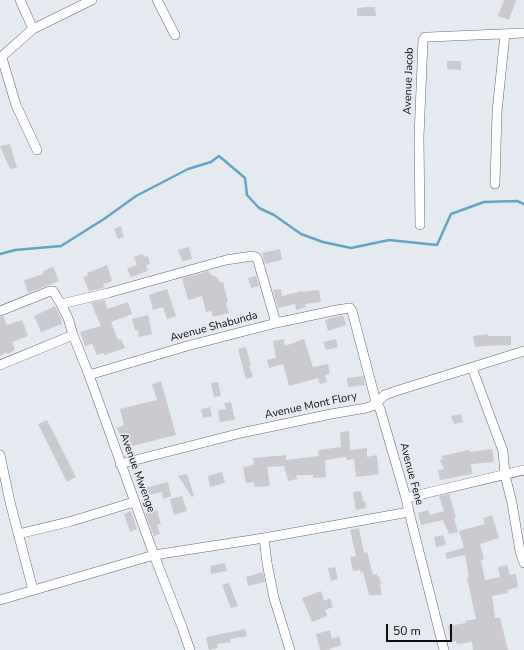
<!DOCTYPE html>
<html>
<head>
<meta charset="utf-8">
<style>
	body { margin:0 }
	#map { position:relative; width:524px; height:650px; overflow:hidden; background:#e5e9f0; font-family:"Nunito Sans",sans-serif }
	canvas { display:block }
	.scale { position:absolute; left:386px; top:624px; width:66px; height:18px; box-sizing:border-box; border:2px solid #0d0f11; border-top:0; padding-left:5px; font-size:12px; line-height:14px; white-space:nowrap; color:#0d0f11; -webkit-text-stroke:3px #e5e9f0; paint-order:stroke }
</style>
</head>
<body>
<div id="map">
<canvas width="524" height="650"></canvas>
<div class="scale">50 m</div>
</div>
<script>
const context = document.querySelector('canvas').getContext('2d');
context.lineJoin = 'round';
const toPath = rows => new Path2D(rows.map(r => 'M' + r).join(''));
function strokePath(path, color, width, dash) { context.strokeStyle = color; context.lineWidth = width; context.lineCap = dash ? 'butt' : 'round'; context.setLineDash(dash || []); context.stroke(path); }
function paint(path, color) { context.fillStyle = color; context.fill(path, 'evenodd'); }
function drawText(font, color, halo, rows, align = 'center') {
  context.font = font + ' "Nunito Sans",sans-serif'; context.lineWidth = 3; context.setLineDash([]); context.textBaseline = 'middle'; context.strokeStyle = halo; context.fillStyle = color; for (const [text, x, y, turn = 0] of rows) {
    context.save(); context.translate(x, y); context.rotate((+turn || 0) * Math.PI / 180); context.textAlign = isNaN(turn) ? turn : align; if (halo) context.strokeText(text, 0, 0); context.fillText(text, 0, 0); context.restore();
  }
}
strokePath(toPath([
	[0,254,15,250,61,246,104,219,136,196,188,169,211,162,219,156,245,178,247,195,259,208,274,215,301,234,323,242,351,248,389,240,437,245,451,214,484,202,517,201,524,204]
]), '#62a5c4', 2.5);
paint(toPath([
	[504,0,516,0,509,20,498,16],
	[367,7,375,7,376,16,357,16,357,8],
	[447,61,461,61,461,70,447,69],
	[10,144,17,168,10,169,0,146],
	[121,226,124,237,118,239,114,229],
	[189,247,192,259,182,261,178,250],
	[280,249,282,260,265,264,262,253],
	[143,254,144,257,148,256,150,264,146,265,148,271,131,277,127,269,137,265,134,257],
	[107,265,112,281,103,284,104,288,89,291,83,277,88,275,87,273],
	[53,267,59,281,28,293,24,280,44,274,43,271],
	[209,271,210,274,218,278,219,282,223,282,228,302,226,303,229,313,213,317,211,311,206,312,202,296,188,300,182,278],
	[256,276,259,286,251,288,248,278],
	[167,289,176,316,167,319,163,307,153,310,149,295],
	[281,289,282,296,302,291,302,292,319,290,321,302,305,304,306,307,296,310,295,304,278,308,273,290],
	[105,300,107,309,128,302,132,314,111,322,118,340,121,339,125,348,105,355,103,353,97,355,92,344,85,346,80,332,101,326,91,303],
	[55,306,61,318,62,324,41,332,34,316],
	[148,315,152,334,139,337,138,330,135,330,132,319],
	[343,315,346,325,328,331,325,320],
	[3,316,7,325,22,320,28,336,12,342,15,350,7,354,7,352,0,356,0,317],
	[488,334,488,336,511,336,511,345,486,346,475,347,473,336],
	[284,339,285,346,304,339,313,367,328,364,330,374,325,375,327,382,320,384,318,378,289,386,283,364,269,368,267,360,276,358,273,341],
	[336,339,338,347,326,350,323,342],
	[246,347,251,365,249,366,253,377,246,379,238,349],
	[363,376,365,385,348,387,347,378],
	[161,381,176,435,132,446,131,442,129,442,126,433,120,436,117,428,124,425,120,409,157,400,152,384],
	[218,382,221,396,214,397,211,383],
	[231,402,235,420,220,422,218,410,226,409,224,403],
	[210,407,212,416,203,418,201,409],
	[461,414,463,422,454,424,451,416],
	[47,420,76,477,67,482,38,424],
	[349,431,350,450,367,448,367,457,377,455,379,474,356,477,354,459,347,460,346,457,325,460,326,477,313,478,313,475,296,475,297,479,288,481,284,466,267,467,270,486,255,487,254,482,246,483,243,467,254,465,253,458,286,455,286,460,319,456,318,450,341,447,340,432],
	[492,449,494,462,471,464,472,474,440,480,438,470,444,469,440,460,443,459,441,456,469,450,470,452],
	[222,472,225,483,210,487,208,476],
	[187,474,194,496,192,497,178,476],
	[168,482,171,496,163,499,162,492,148,495,145,488],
	[361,491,363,501,365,501,366,508,356,510,353,492],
	[449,494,456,518,454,518,458,532,449,534,443,520,421,525,418,513,428,510,430,515,444,511,439,496],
	[182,496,187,511,174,515,170,499],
	[157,510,161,524,157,525,160,534,154,536,145,513],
	[131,511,137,529,130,532,124,514],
	[492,515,499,538,480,544,484,559,481,560,485,580,500,577,498,567,507,565,510,575,516,574,518,587,507,590,508,593,492,596,495,618,500,618,508,650,473,650,472,642,457,644,456,641,451,642,448,626,466,623,465,621,476,619,467,578,469,577,465,555,447,559,445,553,464,548,459,531,485,524,483,518],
	[359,528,364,553,367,552,373,575,377,574,377,577,379,576,381,584,380,585,382,595,369,595,363,572,361,573,360,570,353,571,350,557,356,556,350,530],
	[443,535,446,545,436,547,434,537],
	[225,563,227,571,211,574,210,566],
	[335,567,338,579,331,581,328,568],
	[263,572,265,582,248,586,246,577],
	[229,583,238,606,231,608,222,585],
	[321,591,324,601,330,598,333,607,325,610,327,616,312,622,302,598],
	[245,629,247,636,230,639,231,642,217,644,218,648,209,650,206,638,207,637],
	[330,630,332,639,339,636,341,645,327,650,320,650,316,634]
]), '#cccad1');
const minor = toPath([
	[20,0,33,29],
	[157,0,175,35],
	[0,58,33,29,92,0],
	[2,58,16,105,37,150],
	[495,184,497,112,505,34],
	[420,225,419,137,423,40,425,37,429,37,524,33],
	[61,304,108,293,226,260,252,256,256,257,258,261,276,323],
	[0,311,50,291,53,291,61,304,68,318,73,335,89,375,154,555,182,627,190,650],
	[0,365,73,335],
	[472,368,503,451,505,475,512,503,520,551,524,563],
	[89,375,187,346,276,323,337,310,350,308,352,311,376,402,380,409,406,498,409,512,444,650],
	[0,455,10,502,33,590],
	[120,464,241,433,331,414,366,408,372,406,385,395,396,391,524,351],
	[406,498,524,470],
	[18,534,72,521,134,502],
	[264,538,267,563,274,598,290,650],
	[0,600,154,555,264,538,409,512]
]);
strokePath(minor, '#66696f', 10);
strokePath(minor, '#fff', 9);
drawText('11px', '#0d0f11', '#e5e9f0', [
	["Avenue Jacob",409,81,-88],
	["Avenue Shabunda",214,327,-15],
	["Avenue Mont Flory",311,406,-12],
	["Avenue Mwenge",137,473,70],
	["Avenue Fene",411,474,75]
]);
</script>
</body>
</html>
